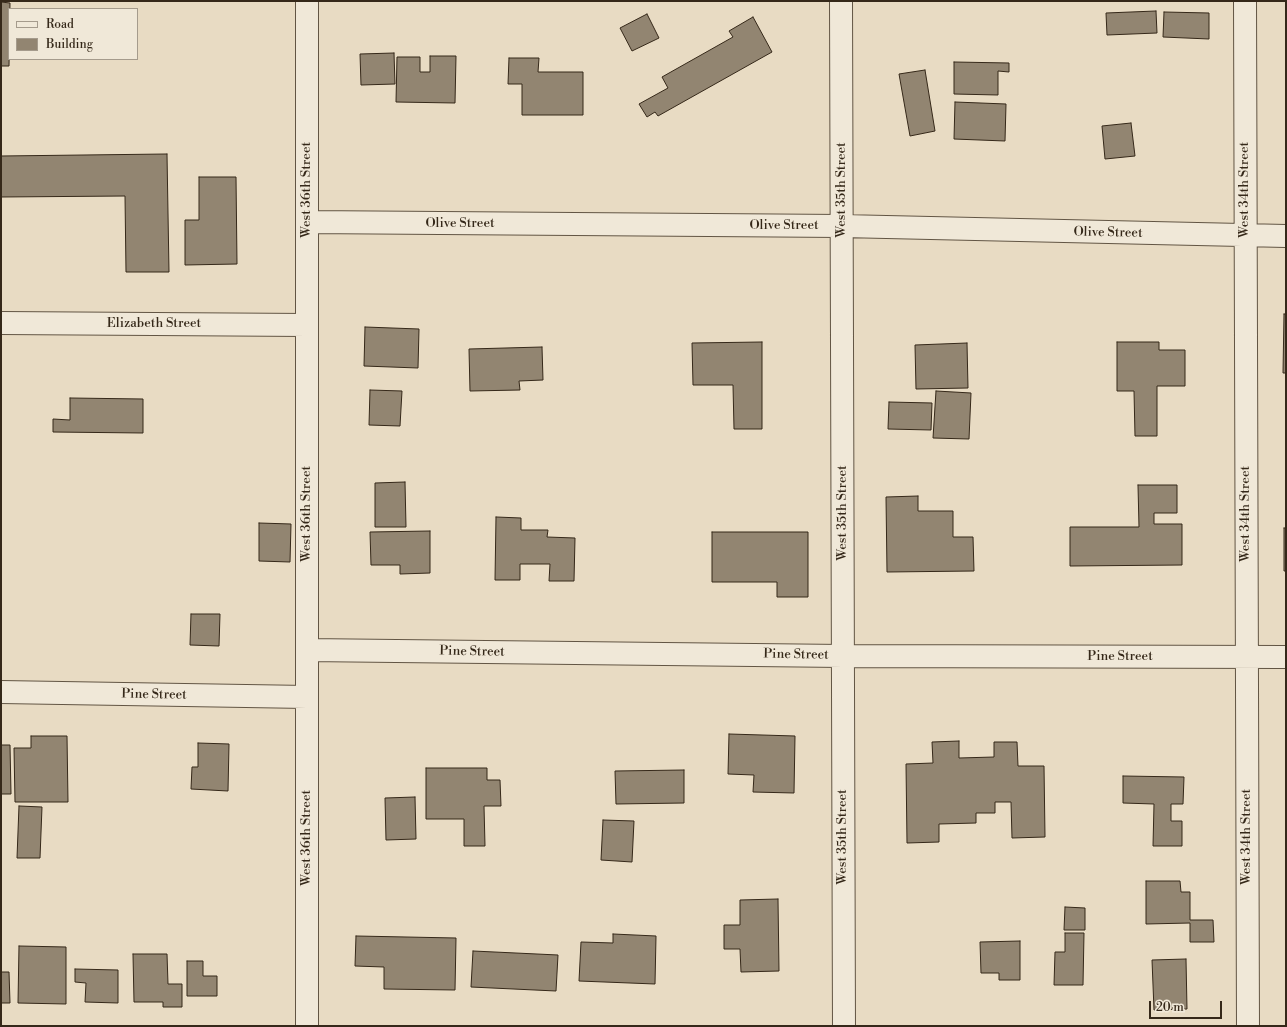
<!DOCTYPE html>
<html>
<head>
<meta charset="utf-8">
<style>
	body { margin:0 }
	#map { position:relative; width:1287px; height:1027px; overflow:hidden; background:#e8dbc3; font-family:"Libre Bodoni",serif }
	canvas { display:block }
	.frame { position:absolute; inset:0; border:2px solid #352819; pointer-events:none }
	.legend { position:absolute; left:8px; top:8px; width:130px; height:52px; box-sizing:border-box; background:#f0e8d8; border:1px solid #a59b8c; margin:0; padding:5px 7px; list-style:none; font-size:12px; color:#352819 }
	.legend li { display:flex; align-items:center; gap:8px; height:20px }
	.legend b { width:20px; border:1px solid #a59b8c }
	.scale { position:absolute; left:1149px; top:1001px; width:73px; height:18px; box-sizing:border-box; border:2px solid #352819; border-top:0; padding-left:5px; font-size:12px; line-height:14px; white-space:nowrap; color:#352819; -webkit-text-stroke:3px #f0e8d8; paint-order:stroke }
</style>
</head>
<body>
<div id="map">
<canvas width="1287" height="1027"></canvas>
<div class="frame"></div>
<ul class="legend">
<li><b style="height:5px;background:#f0e8d8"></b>Road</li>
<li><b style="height:11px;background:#928571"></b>Building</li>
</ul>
<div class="scale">20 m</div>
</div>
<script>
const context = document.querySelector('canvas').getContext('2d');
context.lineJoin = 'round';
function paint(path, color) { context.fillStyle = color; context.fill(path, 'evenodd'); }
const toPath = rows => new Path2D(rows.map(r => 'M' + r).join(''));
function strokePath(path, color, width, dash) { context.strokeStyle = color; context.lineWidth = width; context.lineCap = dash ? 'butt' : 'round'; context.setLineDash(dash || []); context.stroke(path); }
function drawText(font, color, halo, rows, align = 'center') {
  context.font = font + ' "Libre Bodoni",serif'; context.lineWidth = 4; context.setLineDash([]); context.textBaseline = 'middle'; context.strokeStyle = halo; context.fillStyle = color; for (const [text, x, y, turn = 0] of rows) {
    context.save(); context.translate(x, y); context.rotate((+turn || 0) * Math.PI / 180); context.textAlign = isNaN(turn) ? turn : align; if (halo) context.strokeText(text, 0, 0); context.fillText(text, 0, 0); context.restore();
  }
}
const building = toPath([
	[1,2,10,3,9,66,1,66,1,2],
	[1156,11,1157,33,1107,35,1106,13,1156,11],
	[1164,12,1209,13,1209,39,1163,37,1164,12],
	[647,14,659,38,632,51,620,28,647,14],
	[753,17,772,52,658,116,655,112,647,117,639,104,668,88,662,77,733,37,729,31,753,17],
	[394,53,395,84,361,85,360,54,394,53],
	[430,56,456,56,455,103,396,102,397,57,420,57,420,72,430,72,430,56],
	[509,58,539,58,538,72,583,72,583,115,522,115,522,84,508,84,509,58],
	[954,62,1009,63,1009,72,998,71,998,95,954,94,954,62],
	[925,70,935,131,910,136,899,74,925,70],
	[955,102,1006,104,1005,141,954,139,955,102],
	[1131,123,1135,156,1105,159,1102,126,1131,123],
	[167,154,169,272,126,272,125,196,1,197,1,156,167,154],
	[199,177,236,177,237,264,185,265,185,220,199,220,199,177],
	[1284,314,1286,314,1286,373,1283,373,1284,314],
	[365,327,419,329,418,368,364,366,365,327],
	[762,342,762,429,734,429,733,385,693,385,692,343,762,342],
	[1117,342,1159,342,1159,350,1185,350,1185,386,1157,386,1157,436,1135,436,1134,391,1117,391,1117,342],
	[967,343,968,388,916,389,915,345,967,343],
	[542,347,543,380,519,381,520,390,470,391,469,349,542,347],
	[370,390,402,391,400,426,369,425,370,390],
	[936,391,971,393,969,439,933,438,936,391],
	[70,398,143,399,143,433,53,432,53,419,70,420,70,398],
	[889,402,932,403,931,430,888,429,889,402],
	[405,482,406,527,375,527,375,483,405,482],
	[1138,485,1177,485,1177,513,1154,513,1154,524,1182,524,1182,565,1070,566,1070,527,1139,527,1138,485],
	[918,496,918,511,953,511,953,537,973,537,974,571,887,572,886,497,918,496],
	[496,517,521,518,521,530,548,530,547,537,575,538,574,581,549,581,550,564,520,564,520,580,495,580,496,517],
	[259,523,291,524,290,562,259,561,259,523],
	[1284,528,1286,528,1286,571,1284,571,1284,528],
	[430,531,430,573,400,574,400,565,371,565,370,532,430,531],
	[712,532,808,532,808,597,777,597,777,582,712,582,712,532],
	[191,614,220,614,219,646,190,645,191,614],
	[729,734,795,736,794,793,753,792,754,775,728,774,729,734],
	[31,736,67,736,68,802,15,802,14,748,31,748,31,736],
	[959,741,959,758,994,757,994,742,1017,742,1018,766,1044,766,1045,837,1012,838,1011,802,995,802,995,813,976,813,976,823,939,824,939,842,907,843,906,764,933,763,932,742,959,741],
	[198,743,229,744,228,791,191,789,192,767,198,767,198,743],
	[1,745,10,745,11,794,1,794,1,745],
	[426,768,487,768,487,780,500,780,501,806,484,806,485,846,464,846,464,819,426,819,426,768],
	[684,770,684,803,616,804,615,771,684,770],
	[1123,776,1184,777,1183,804,1171,804,1171,821,1182,821,1182,846,1153,846,1154,804,1123,803,1123,776],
	[415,797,416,839,386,840,385,798,415,797],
	[19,806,42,807,40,858,17,858,19,806],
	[603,820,634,821,632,862,601,860,603,820],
	[1146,881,1180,881,1181,892,1190,892,1190,920,1213,920,1214,942,1190,942,1190,923,1146,924,1146,881],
	[778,899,779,971,741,972,740,949,724,949,724,925,740,925,740,900,778,899],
	[1065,907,1085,908,1085,930,1064,930,1065,907],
	[1065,933,1084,933,1083,985,1054,985,1055,952,1065,952,1065,933],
	[613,934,656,936,655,984,579,981,581,942,613,943,613,934],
	[356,936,456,938,455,990,384,989,384,967,355,966,356,936],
	[1020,941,1020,980,999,980,999,973,981,973,980,942,1020,941],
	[19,946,66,947,66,1004,18,1003,19,946],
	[473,951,558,955,556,991,471,987,473,951],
	[133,954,167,954,168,984,182,984,182,1007,163,1007,163,1002,134,1002,133,954],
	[1186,959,1187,1009,1154,1010,1152,960,1186,959],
	[187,961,203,961,203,976,217,976,217,996,187,996,187,961],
	[75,969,118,970,118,1003,85,1002,86,983,75,982,75,969],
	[1,972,9,972,10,1003,1,1003,1,972]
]);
paint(building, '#928571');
strokePath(building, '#352819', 1);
const minor = toPath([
	[307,1,307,1026],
	[841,1,844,1026],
	[1245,1,1248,1026],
	[307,222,842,226,1286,236],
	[1,323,307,325],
	[307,650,843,656,1286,657],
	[1,692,307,697]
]);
strokePath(minor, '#625544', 24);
strokePath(minor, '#f0e8d8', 22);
drawText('13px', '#352819', '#f0e8d8', [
	["West 36th Street",307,190,-90],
	["West 35th Street",842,190,-90],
	["West 34th Street",1245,190,-90],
	["Olive Street",460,224],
	["Olive Street",784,226],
	["Olive Street",1108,233,1],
	["Elizabeth Street",154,324],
	["West 35th Street",843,513,-90],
	["West 36th Street",307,514,-90],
	["West 34th Street",1246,514,-90],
	["Pine Street",472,652,1],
	["Pine Street",796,655,1],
	["Pine Street",1120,657],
	["Pine Street",154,695,1],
	["West 35th Street",843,837,-90],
	["West 34th Street",1247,837,-90],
	["West 36th Street",307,838,-90]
]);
</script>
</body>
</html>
